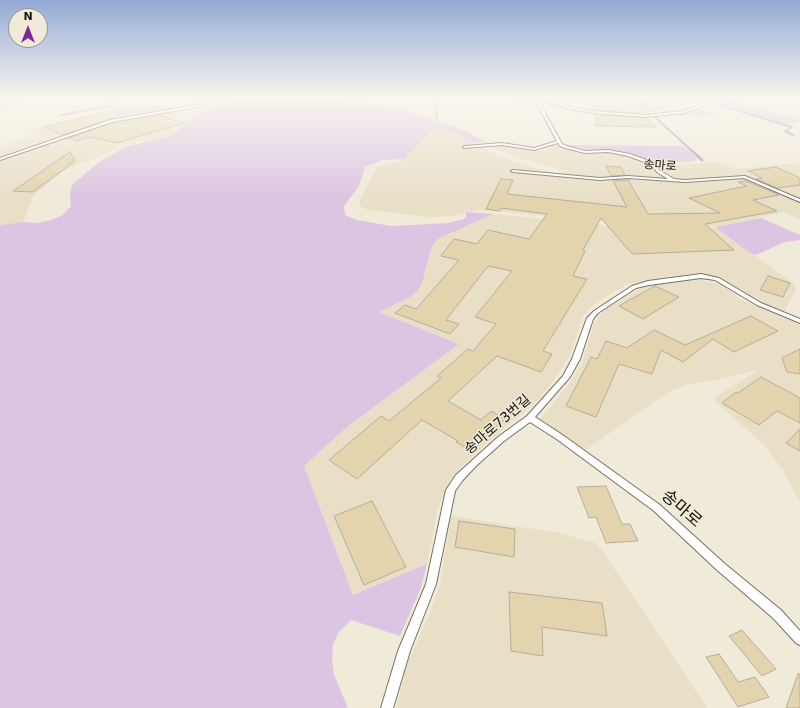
<!DOCTYPE html>
<html>
<head>
<meta charset="utf-8">
<style>
	body { margin:0 }
	#map { position:relative; width:800px; height:708px; overflow:hidden; background:#f0ead9; font-family:"DejaVu Sans",sans-serif }
	canvas { display:block }
	.north { position:absolute; left:8px; top:8px; width:40px; height:40px; box-sizing:border-box; background:#f0ead9; border:1px solid #999488; border-radius:50%; rotate:0deg; font-size:11px; font-weight:700; line-height:16px; text-align:center; color:#17140e }
	.north::after { content:''; display:block; margin:auto; width:14px; height:18px; background:#7d2593; clip-path:polygon(50% 0,100% 100%,50% 72%,0 100%) }
</style>
</head>
<body>
<div id="map">
<canvas width="800" height="708"></canvas>
<div class="north">N</div>
</div>
<script>
const context = document.querySelector('canvas').getContext('2d');
context.lineJoin = 'round';
function paint(path, color) { context.fillStyle = color; context.fill(path, 'evenodd'); }
const toPath = rows => new Path2D(rows.map(r => 'M' + r).join(''));
function strokePath(path, color, width, dash) { context.strokeStyle = color; context.lineWidth = width; context.lineCap = dash ? 'butt' : 'round'; context.setLineDash(dash || []); context.stroke(path); }
function drawText(font, color, halo, rows, align = 'center') {
  context.font = font + ' "DejaVu Sans","Noto Sans KR",sans-serif'; context.lineWidth = 3; context.setLineDash([]); context.textBaseline = 'middle'; context.strokeStyle = halo; context.fillStyle = color; for (const [text, x, y, turn = 0] of rows) {
    context.save(); context.translate(x, y); context.rotate((+turn || 0) * Math.PI / 180); context.textAlign = isNaN(turn) ? turn : align; if (halo) context.strokeText(text, 0, 0); context.fillText(text, 0, 0); context.restore();
  }
}
paint(toPath([
	[564,98,606,98,639,102,679,98,690,100,680,105,655,110,590,106],
	[189,109,199,112,173,135,128,144,74,166,64,171,33,196,23,222,0,225,0,161,112,122,142,115],
	[100,112,119,116,119,117,0,158,0,147,35,135,27,129],
	[439,127,474,143,494,154,527,166,562,175,565,171,519,158,492,148,488,145,503,145,540,151,556,145,585,154,608,152,618,153,648,163,654,171,674,182,698,182,744,179,800,203,800,219,784,212,716,227,644,225,482,210,466,212,452,216,430,217,368,210,360,206,359,203,377,166,400,161,433,129],
	[716,162,736,169,800,163,800,199,748,177,736,176,678,180,658,167],
	[493,214,606,226,716,228,794,284,796,289,784,312,752,298,722,279,705,274,696,273,645,280,626,285,605,297,590,308,583,316,570,355,552,383,535,403,487,443,461,467,450,480,438,508,427,564,353,595,304,466,347,427,459,344,378,312,412,296,422,284,431,248,438,239],
	[697,280,719,283,742,300,800,325,800,502,783,470,763,444,713,399,758,370,721,379,689,384,668,392,587,449,578,446,540,419,571,381,583,360,594,323,605,310,642,288,652,285],
	[451,516,560,533,595,543,603,552,651,623,707,708,396,708,407,665,429,615,440,584]
]), '#e9dfc7');
paint(toPath([
	[718,98,728,98,800,120,800,122,785,124,714,101],
	[322,99,369,104,407,110,463,130,487,142,474,143,439,127,433,129,404,159,382,160,365,167,359,186,344,206,345,215,357,220,391,226,448,223,464,219,466,217,466,212,493,214,438,239,431,248,422,284,418,290,412,296,379,312,459,344,347,427,304,466,353,595,427,564,421,588,400,636,351,620,339,632,333,644,332,660,334,675,348,708,0,708,0,225,23,222,37,223,51,220,63,215,71,206,70,195,72,185,99,162,125,147,173,135,199,112,218,102],
	[176,105,180,107,119,117,119,116,100,112,152,106],
	[698,109,720,116,673,115,684,113],
	[567,145,681,146,686,148,697,158,694,161,657,163,615,150,589,150],
	[761,218,800,235,800,240,785,242,756,255,750,253,716,228,716,227]
]), '#dcc5e2');
strokePath(toPath([
	[434,98,437,118],
	[719,105,792,127,785,131,793,135],
	[61,115,106,107,118,98],
	[655,117,692,151]
]), '#b39aba', 2);
strokePath(toPath([
	[691,150,702,160]
]), '#b39aba', 3);
const building = toPath([
	[595,101,661,108,661,109,644,113,595,110,595,101],
	[102,113,114,118,62,135,44,127,102,113],
	[159,115,183,123,117,143,90,137,77,141,69,138,112,123,127,123,159,115],
	[595,115,647,118,656,127,596,126,595,115],
	[70,152,75,161,33,192,13,191,70,152],
	[606,166,621,167,625,175,611,176,606,166],
	[776,167,800,178,800,185,778,188,756,179,762,178,748,171,776,167],
	[501,179,513,180,507,194,627,207,613,181,628,180,648,214,720,213,689,198,747,186,738,182,746,181,779,195,753,200,777,211,705,224,734,250,632,254,601,218,583,250,585,251,573,276,587,279,543,351,552,354,541,372,497,356,448,401,481,420,491,411,505,419,471,451,456,442,458,441,422,420,357,479,329,460,381,416,389,421,441,378,437,376,468,349,473,351,496,324,475,317,512,271,488,266,446,320,459,324,450,334,395,313,405,305,416,309,459,260,441,256,454,239,477,244,488,230,529,239,547,214,501,208,499,211,486,209,501,179],
	[768,276,790,283,783,297,760,290,768,276],
	[655,286,679,297,643,319,619,306,655,286],
	[751,316,778,331,734,352,713,339,683,362,661,350,652,374,619,364,596,417,566,406,591,357,597,359,606,341,627,348,654,330,685,345,751,316],
	[800,349,800,374,787,372,782,358,800,349],
	[761,377,800,398,800,423,777,411,759,425,722,403,736,392,738,393,761,377],
	[800,429,800,451,786,443,800,429],
	[606,486,622,524,630,524,638,541,606,543,596,517,589,518,577,487,606,486],
	[372,501,406,567,364,585,334,516,372,501],
	[459,521,515,529,514,557,455,547,459,521],
	[509,592,602,603,607,636,542,627,543,656,511,651,509,592],
	[742,630,776,669,762,676,729,636,742,630],
	[719,654,738,682,755,677,769,697,738,707,706,657,719,654],
	[798,674,800,674,800,708,786,708,798,674]
]);
paint(building, '#e3d4ae');
strokePath(building, '#b4ae9e', 1);
const service = toPath([
	[15,98,19,98,0,109,0,107,15,98],
	[208,98,211,98,203,106,112,122,0,160,0,158,110,120,201,104,208,98],
	[513,98,552,101,574,108,593,111,646,115,683,111,700,105,704,101,690,98,712,98,707,101,702,107,684,113,646,117,593,113,574,110,552,103,539,102,562,144,567,146,585,151,608,150,630,154,652,162,659,170,674,179,685,180,745,176,800,199,800,202,744,178,685,182,628,178,600,180,513,172,511,171,513,170,600,178,628,176,668,179,657,172,650,164,628,156,608,152,585,153,565,148,560,146,558,143,534,150,502,145,464,148,463,147,465,146,502,143,534,148,557,141,537,104,529,101,513,98],
	[611,98,641,100,672,98,641,102,611,98],
	[701,274,719,278,761,303,800,319,800,323,757,305,715,280,701,278,649,285,636,288,598,313,593,319,580,359,570,377,535,417,564,436,660,505,725,564,781,610,800,631,800,645,796,643,773,618,717,570,654,511,558,440,530,422,504,441,476,466,462,481,455,491,436,584,410,651,393,708,381,708,398,651,426,584,446,490,456,475,498,437,527,416,563,376,572,359,587,318,594,311,632,286,648,281,701,274]
]);
strokePath(service, '#777162', 2);
paint(service, '#fff');
const sky = context.createLinearGradient(0, 0, 0, 198);
sky.addColorStop(0, '#93aad6');
sky.addColorStop(0.49, '#f8f6ee');
sky.addColorStop(1, '#f8f6ee00');
context.fillStyle = sky;
context.fillRect(0, 0, 800, 198);
drawText('12px', '#17140e', '#f0ead9', [
	["송마로",660,166,4]
]);
drawText('14px', '#17140e', '#f0ead9', [
	["송마로73번길",498,425,-41]
]);
drawText('17px', '#17140e', '#f0ead9', [
	["송마로",681,509,41]
]);
</script>
</body>
</html>
